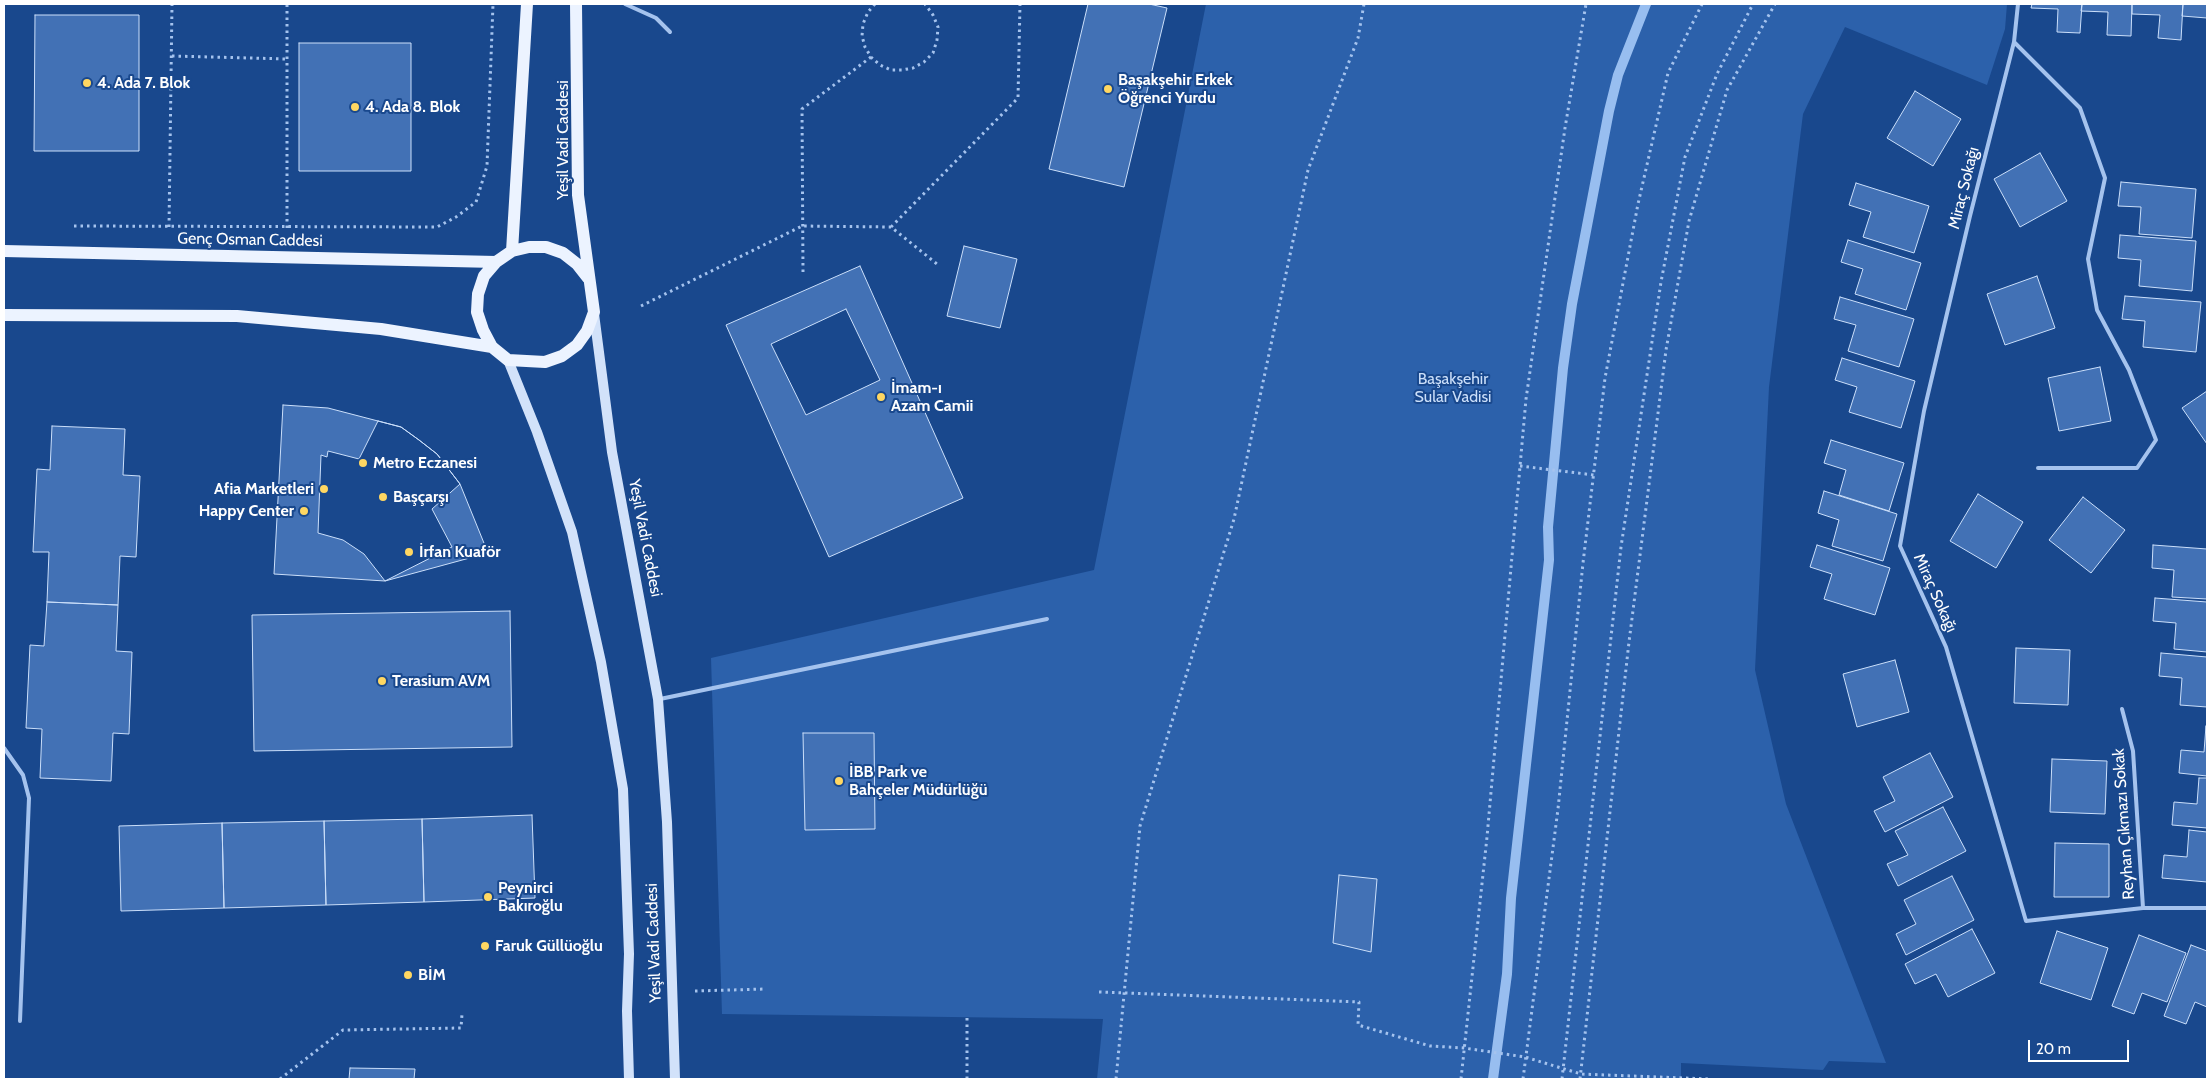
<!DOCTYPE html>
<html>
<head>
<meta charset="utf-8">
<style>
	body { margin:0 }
	#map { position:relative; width:2211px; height:1083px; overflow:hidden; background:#19488d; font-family:Cabin,sans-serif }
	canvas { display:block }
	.frame { position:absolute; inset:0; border:5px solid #fff; pointer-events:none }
	.scale { position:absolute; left:2028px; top:1040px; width:101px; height:22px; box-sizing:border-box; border:2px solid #fff; border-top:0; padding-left:6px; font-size:15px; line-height:18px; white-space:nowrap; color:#fff; -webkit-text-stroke:4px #19488d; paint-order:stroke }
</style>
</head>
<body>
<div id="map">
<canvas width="2211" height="1083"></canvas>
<div class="frame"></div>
<div class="scale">20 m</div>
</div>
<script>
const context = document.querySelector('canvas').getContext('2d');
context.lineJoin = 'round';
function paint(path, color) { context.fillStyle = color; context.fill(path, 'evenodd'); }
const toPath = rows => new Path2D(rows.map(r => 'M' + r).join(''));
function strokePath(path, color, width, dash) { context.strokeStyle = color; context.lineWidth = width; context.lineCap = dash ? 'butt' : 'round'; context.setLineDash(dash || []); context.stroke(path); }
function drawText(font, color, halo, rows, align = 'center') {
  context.font = font + ' Cabin,sans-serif'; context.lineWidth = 4; context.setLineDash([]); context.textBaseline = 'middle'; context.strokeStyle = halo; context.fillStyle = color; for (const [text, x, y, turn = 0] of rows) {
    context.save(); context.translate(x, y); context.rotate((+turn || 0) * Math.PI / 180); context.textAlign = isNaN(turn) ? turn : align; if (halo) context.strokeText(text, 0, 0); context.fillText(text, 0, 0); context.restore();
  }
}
paint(toPath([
	[1206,4,2007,4,2005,29,1987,85,1845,27,1803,114,1769,387,1755,670,1786,804,1886,1063,1829,1061,1823,1070,1681,1063,1681,1079,1097,1079,1103,1019,722,1014,711,658,1094,570]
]), '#2c61ab');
strokePath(toPath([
	[1493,1079,1507,974,1511,898,1549,560,1548,527,1563,368,1572,304,1609,111,1618,75,1646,4]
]), '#98bef0', 10);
const building = toPath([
	[1088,4,1149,4,1167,8,1124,187,1049,169,1088,4],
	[2032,4,2082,4,2080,33,2057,32,2058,9,2031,8,2032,4],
	[2082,4,2132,4,2131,36,2107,35,2108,12,2081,11,2082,4],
	[2132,4,2183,4,2181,40,2158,38,2160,15,2132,14,2132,4],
	[2183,4,2207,4,2207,18,2182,16,2183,4],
	[35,15,139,15,139,151,34,151,35,15],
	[299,43,411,43,411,171,299,171,299,43],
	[1915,91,1961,119,1933,166,1887,138,1915,91],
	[2040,153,2067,201,2020,227,1994,179,2040,153],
	[2121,182,2196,189,2192,238,2139,234,2141,207,2118,206,2121,182],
	[1856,183,1929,206,1914,253,1863,237,1871,212,1849,205,1856,183],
	[2120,235,2196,241,2192,291,2139,286,2141,260,2118,258,2120,235],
	[1848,240,1921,263,1906,310,1855,294,1863,269,1841,262,1848,240],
	[964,246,1017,259,1000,328,947,316,964,246],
	[860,266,963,498,829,557,726,325,860,266],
	[846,309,880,380,806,415,771,344,846,309],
	[2037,276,2055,328,2005,345,1987,294,2037,276],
	[2125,296,2201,302,2196,352,2143,347,2145,321,2122,319,2125,296],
	[1840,297,1914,319,1899,367,1848,351,1856,325,1834,319,1840,297],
	[1842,358,1915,381,1901,428,1849,412,1857,387,1835,380,1842,358],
	[2100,367,2111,421,2059,431,2048,378,2100,367],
	[2207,391,2207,444,2182,408,2207,391],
	[283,405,328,408,401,427,419,440,437,454,460,484,488,553,385,581,274,574,283,405],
	[378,421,401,427,419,440,437,454,460,484,432,509,452,547,385,581,364,554,343,540,318,533,321,455,327,457,328,451,359,459,378,421],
	[52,426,125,429,123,475,140,476,136,557,120,556,118,605,47,602,49,552,33,552,37,469,50,470,52,426],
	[1831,440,1904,463,1889,511,1839,495,1846,470,1824,463,1831,440],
	[1824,491,1897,514,1883,561,1832,546,1839,520,1818,513,1824,491],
	[1978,494,2023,522,1996,568,1950,541,1978,494],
	[2083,497,2125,530,2091,573,2049,540,2083,497],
	[1817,545,1890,568,1875,615,1824,599,1832,574,1810,567,1817,545],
	[2153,545,2207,549,2207,599,2172,597,2174,570,2152,568,2153,545],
	[2155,598,2207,602,2207,652,2174,649,2176,623,2153,621,2155,598],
	[47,602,118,605,116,651,132,652,129,734,113,733,111,781,40,778,42,729,26,728,30,645,44,646,47,602],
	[510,611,512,747,254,751,252,615,510,611],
	[2016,648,2070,650,2068,705,2014,703,2016,648],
	[2161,653,2207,657,2207,707,2180,705,2182,678,2159,676,2161,653],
	[1895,660,1909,712,1857,727,1843,674,1895,660],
	[2206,726,2207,776,2179,773,2181,750,2204,752,2206,726],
	[803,733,874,733,875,829,805,830,803,733],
	[1930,753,1953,797,1885,832,1874,811,1895,801,1883,777,1930,753],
	[2052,759,2107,761,2105,814,2050,812,2052,759],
	[2199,778,2207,778,2207,828,2172,825,2174,802,2197,804,2199,778],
	[1943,807,1966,851,1898,886,1887,864,1908,855,1895,831,1943,807],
	[532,815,535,898,424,902,422,819,532,815],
	[422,819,424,902,326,905,324,821,422,819],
	[324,821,326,905,224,908,222,823,324,821],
	[222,823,224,908,121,911,119,826,222,823],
	[2189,830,2207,832,2207,882,2162,878,2164,855,2187,857,2189,830],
	[2055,843,2109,844,2109,897,2054,897,2055,843],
	[1339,875,1377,879,1371,952,1333,943,1339,875],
	[1952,876,1974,920,1906,955,1896,934,1916,924,1904,900,1952,876],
	[1972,929,1995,973,1948,997,1936,974,1915,984,1905,964,1972,929],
	[2057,931,2108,948,2091,1000,2040,983,2057,931],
	[2139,935,2186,953,2167,1002,2142,993,2134,1014,2112,1006,2139,935],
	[2191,945,2207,951,2207,1007,2195,1002,2186,1024,2164,1016,2191,945],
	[350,1068,415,1069,414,1079,349,1079,350,1068]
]);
paint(building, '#4271b5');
strokePath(building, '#cbdffa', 1);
strokePath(toPath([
	[875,4,868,12,863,24,862,36,865,47,871,57,880,65,891,70,902,70,913,68,924,62,933,53,937,40,938,27,933,15,925,4],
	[172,56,287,59],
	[74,226,437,227,456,217,476,202,487,166,493,4],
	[169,227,172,4],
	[891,227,1018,98,1020,4],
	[287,228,287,4],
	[803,272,802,109,871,57],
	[641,306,802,226,891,227,937,264],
	[1520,466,1594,475],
	[695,991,765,989],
	[1099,992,1359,1002,1358,1025,1430,1046,1464,1048,1525,1057,1581,1074,1711,1079],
	[280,1079,343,1030,461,1028,462,1014],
	[967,1079,967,1018],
	[1116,1079,1140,826,1234,519,1308,170,1358,38,1364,4],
	[1461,1079,1487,837,1526,399,1565,128,1586,4],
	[1523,1079,1558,809,1583,563,1605,378,1638,204,1668,73,1702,4],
	[1562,1079,1621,547,1661,282,1685,157,1717,74,1753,4],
	[1580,1079,1629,642,1666,350,1689,221,1727,90,1775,4]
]), '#a5c3ee', 3, [2.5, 4]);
strokePath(toPath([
	[625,4,656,18,670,32],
	[2018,4,2014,42,1970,216,1924,411,1900,546,1946,647,2026,921,2143,908,2207,908],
	[2014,42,2080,108,2105,178,2088,259,2097,310,2129,370,2156,440,2137,468,2038,468],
	[660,699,1047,619],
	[2122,709,2133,751,2143,908],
	[4,748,23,775,29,798,20,1021]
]), '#a5c3ee', 4);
strokePath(toPath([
	[594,314,612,452,658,699,667,822,675,1079],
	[508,360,537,432,572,532,601,662,623,789,629,954,627,1011,629,1079]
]), '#d2e2fa', 10);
strokePath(toPath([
	[576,4,578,195,594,312,587,331,577,345,562,356,545,362,508,360,492,347,483,330,477,312,478,294,484,276,496,262,512,251,529,247,546,247,563,253,577,264,588,278],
	[4,251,496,262],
	[512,251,527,4],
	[4,315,237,316,381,329,492,347]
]), '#ecf3ff', 12);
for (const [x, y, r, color] of [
	[87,83,5,"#ffd762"],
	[1108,89,5,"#ffd762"],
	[355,107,5,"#ffd762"],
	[881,397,5,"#ffd762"],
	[363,463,5,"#ffd762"],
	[324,489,5,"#ffd762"],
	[383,497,5,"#ffd762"],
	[304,511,5,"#ffd762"],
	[409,552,5,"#ffd762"],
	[382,681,5,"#ffd762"],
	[839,781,5,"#ffd762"],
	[488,897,5,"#ffd762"],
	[485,946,5,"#ffd762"],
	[408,975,5,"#ffd762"]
]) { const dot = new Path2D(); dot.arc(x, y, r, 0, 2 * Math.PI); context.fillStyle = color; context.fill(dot); strokePath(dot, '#19488d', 2); }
drawText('bold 16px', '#fff', '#19488d', [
	["Başakşehir Erkek",1118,80],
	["Öğrenci Yurdu",1118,98],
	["4. Ada 7. Blok",97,83],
	["4. Ada 8. Blok",365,107],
	["İmam-ı",891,388],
	["Azam Camii",891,406],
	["Metro Eczanesi",373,463],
	["Afia Marketleri",314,489,"right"],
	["Başçarşı",393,497],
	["Happy Center",294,511,"right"],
	["İrfan Kuaför",419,552],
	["Terasium AVM",392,681],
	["İBB Park ve",849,772],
	["Bahçeler Müdürlüğü",849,790],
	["Peynirci",498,888],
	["Bakıroğlu",498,906],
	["Faruk Güllüoğlu",495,946],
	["BİM",418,975]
], 'left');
drawText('16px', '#fff', '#19488d', [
	["Yeşil Vadi Caddesi",563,140,-90],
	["Miraç Sokağı",1964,188,-76],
	["Genç Osman Caddesi",250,240,1],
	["Yeşil Vadi Caddesi",645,538,79],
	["Miraç Sokağı",1935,593,66],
	["Reyhan Çıkmazı Sokak",2124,824,-94],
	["Yeşil Vadi Caddesi",654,943,-92]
]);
drawText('16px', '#cbdffa', '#19488d', [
	["Başakşehir",1453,379],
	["Sular Vadisi",1453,397]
]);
</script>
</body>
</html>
